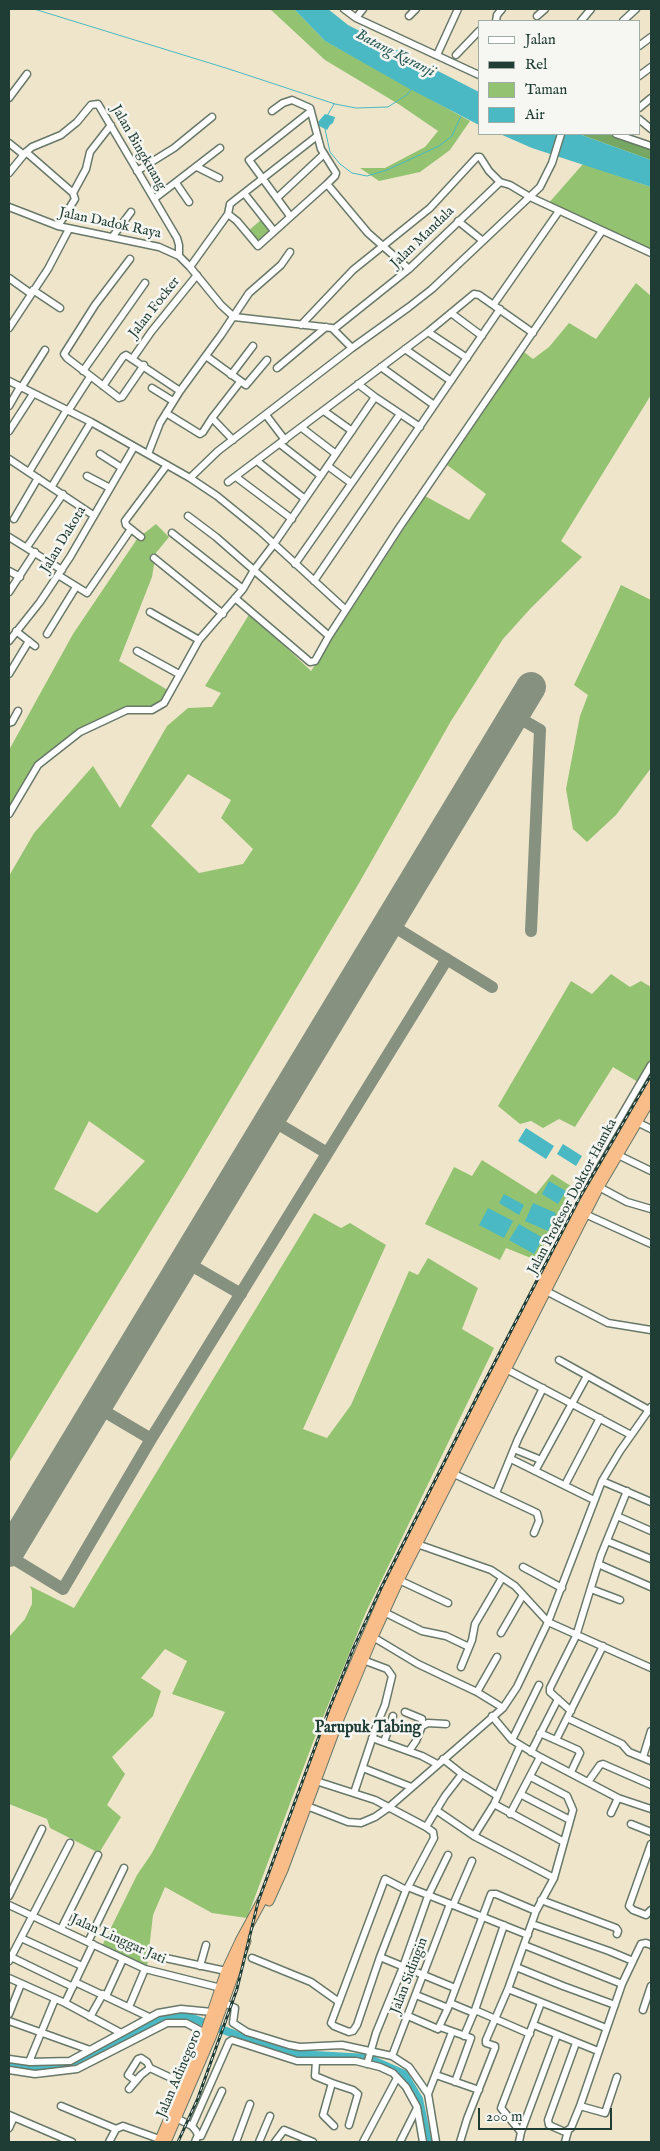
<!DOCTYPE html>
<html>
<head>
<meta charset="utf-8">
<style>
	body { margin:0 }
	#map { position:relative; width:660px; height:2151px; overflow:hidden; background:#efe5cb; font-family:"IM FELL English",serif }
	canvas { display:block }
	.frame { position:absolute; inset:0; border:10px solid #1f3d34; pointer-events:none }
	.legend { position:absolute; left:478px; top:20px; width:162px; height:115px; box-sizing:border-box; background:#f6f6f2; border:1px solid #a0aca6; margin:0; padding:6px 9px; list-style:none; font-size:15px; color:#1f3d34 }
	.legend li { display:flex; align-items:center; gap:10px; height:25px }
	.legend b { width:25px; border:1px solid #a0aca6 }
	.scale { position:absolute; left:478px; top:2108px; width:134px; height:22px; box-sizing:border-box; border:2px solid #1f3d34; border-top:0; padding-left:6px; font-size:15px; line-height:18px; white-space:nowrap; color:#1f3d34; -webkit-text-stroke:4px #f6f6f2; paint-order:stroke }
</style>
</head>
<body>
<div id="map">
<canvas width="660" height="2151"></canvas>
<div class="frame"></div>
<ul class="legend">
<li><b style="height:6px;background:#fff"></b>Jalan</li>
<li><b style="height:6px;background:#1f3d34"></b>Rel</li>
<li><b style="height:14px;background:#93c271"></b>Taman</li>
<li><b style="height:14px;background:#4ab9c3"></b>Air</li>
</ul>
<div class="scale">200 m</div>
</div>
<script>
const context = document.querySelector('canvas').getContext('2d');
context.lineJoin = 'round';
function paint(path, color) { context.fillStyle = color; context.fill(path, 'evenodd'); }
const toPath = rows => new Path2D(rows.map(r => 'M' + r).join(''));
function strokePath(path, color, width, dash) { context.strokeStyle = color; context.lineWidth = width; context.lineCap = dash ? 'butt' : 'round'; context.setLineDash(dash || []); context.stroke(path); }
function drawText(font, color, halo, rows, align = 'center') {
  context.font = font + ' "IM FELL English",serif'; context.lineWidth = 5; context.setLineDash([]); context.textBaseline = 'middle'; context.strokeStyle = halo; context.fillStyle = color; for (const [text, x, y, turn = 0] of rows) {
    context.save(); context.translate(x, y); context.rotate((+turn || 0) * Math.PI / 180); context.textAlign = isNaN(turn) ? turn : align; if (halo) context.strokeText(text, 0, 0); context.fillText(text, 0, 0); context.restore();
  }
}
paint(toPath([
	[270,9,294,9,325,41,470,121,450,150,420,172,379,181,360,168,385,168,425,147,438,131,400,105,325,60],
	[583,164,651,187,651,256,601,234,547,205],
	[262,219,272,231,257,243,248,231],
	[636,283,651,296,651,395,561,541,582,557,530,609,503,639,451,721,359,883,187,1172,9,1463,9,876,34,833,93,766,120,808,167,726,188,708,212,707,221,693,205,686,250,613,311,671,425,496,469,520,486,494,447,465,524,352,533,359,549,347,569,323,596,339],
	[188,774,231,800,221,818,253,849,243,864,199,873,151,826],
	[89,1121,145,1161,97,1213,54,1189],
	[156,524,169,537,156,553,152,577,119,661,171,692,161,709,130,711,78,736,36,772,9,816,9,750,73,634,137,539],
	[621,585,651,600,651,768,616,815,587,842,573,829,566,789,580,716,588,695,574,685],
	[611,974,630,987,641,981,651,987,651,1059,638,1082,613,1067,575,1127,559,1119,543,1128,531,1121,520,1124,498,1106,571,981,592,994],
	[482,1160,536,1194,552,1174,574,1188,536,1260,506,1248,500,1260,425,1224,454,1167,472,1176],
	[314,1213,341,1228,350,1223,386,1245,303,1429,327,1438,351,1405,409,1271,418,1275,428,1258,478,1288,462,1329,494,1348,366,1612,315,1737,247,1918,212,1913,165,1887,153,1915,147,1967,102,1946,137,1875,152,1853,225,1712,172,1694,187,1661,165,1649,141,1678,161,1691,153,1716,112,1757,125,1774,107,1805,121,1817,99,1853,50,1828,47,1819,9,1804,9,1637,25,1619,32,1604,32,1591,30,1586,74,1608]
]), '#93c271');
paint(toPath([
	[579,134,619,134,651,144,651,160]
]), '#76a863');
paint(toPath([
	[294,9,328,9,348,25,479,92,479,125,408,88,325,41],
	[325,114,335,117,333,123,330,125,327,130,319,126,318,122],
	[500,134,579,134,651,160,651,187,532,148],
	[526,1128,554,1146,546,1159,518,1141],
	[563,1144,582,1156,576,1166,557,1154],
	[549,1181,566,1191,558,1204,542,1194],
	[504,1194,524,1205,519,1215,499,1203],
	[533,1203,556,1213,548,1231,525,1221],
	[488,1208,513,1221,504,1238,479,1225],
	[519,1224,543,1238,534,1254,509,1240]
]), '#4ab9c3');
strokePath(toPath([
	[34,9,229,69,335,104,356,108,388,107,408,94,411,89],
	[327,116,334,104],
	[325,129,330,152,340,164,352,173,367,176,387,170,439,146,452,136,461,116]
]), '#4ab9c3', 1);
strokePath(toPath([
	[9,2065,61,2069,91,2058,160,2019,169,2016,187,2016,239,2036,296,2054,368,2058,404,2074,419,2099,428,2142]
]), '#4ab9c3', 8);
strokePath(toPath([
	[514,715,540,730,531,931],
	[388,923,492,987],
	[270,1119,327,1153],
	[184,1261,241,1294],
	[97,1407,151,1439],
	[9,1556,63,1589,151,1439,447,959]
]), '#879180', 12);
strokePath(toPath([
	[9,1552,531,687]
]), '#879180', 30);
const minor = toPath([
	[344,9,356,18,479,75],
	[409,16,416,9],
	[537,16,545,9],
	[356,18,363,9],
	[496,21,497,15,502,9],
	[581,21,591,9],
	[623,21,636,9],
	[639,46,651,37],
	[437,55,458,9],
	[456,55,479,31],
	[639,76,651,67],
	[9,98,27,74],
	[639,108,651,98],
	[272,111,283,103,292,100,310,108,321,149,336,173,335,176,327,184,368,233,409,269],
	[639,119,651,129],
	[616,134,651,146],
	[9,143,24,155],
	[26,152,32,147,61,135,77,122,91,105,98,104,177,238,179,245,179,256],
	[197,167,219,178],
	[137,171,174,148,212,117],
	[9,173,26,152,73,193,75,199,58,226],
	[176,183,189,202],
	[73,193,86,169,90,152,111,125],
	[244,193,274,231],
	[277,198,323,155],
	[154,199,220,148],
	[9,207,58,226,159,247,179,256,190,267,221,305,234,317,332,328,352,348],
	[228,214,237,221,258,246,327,184],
	[290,216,249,160,311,111],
	[458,221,483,241],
	[113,236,131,212],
	[130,259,95,305,64,354,67,358,119,398,122,397,144,365],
	[190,267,228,214,230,204,317,136],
	[9,278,30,293],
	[33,290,60,308],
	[494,304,559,211],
	[451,313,482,336],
	[301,325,353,270,430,208,477,157,480,157,489,171,500,182],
	[9,328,48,269,69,229],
	[334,329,409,269,500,182,510,185,530,197,651,253],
	[428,332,467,358],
	[405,349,451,381],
	[206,356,246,385,267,360],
	[133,358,151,332,197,275],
	[381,367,434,405],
	[277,368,326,327],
	[83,371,145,283],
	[231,375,253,346],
	[9,381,91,422,190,478,217,496,260,531,346,610],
	[103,386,123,357,126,355,180,391],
	[21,388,45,350],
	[152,388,173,401],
	[375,397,420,427],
	[9,406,20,387],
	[68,411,90,377],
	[324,411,352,431],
	[166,413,200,434,203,432,212,418],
	[266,415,285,440],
	[302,428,336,454],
	[9,431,33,394],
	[233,440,212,418,240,382],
	[280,444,321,476],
	[100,454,122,468],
	[148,454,160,423,180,391,221,335,249,293,281,265,290,252],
	[9,459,93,515],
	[257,461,305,499],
	[328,466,351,483],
	[29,472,66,411],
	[87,476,110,488],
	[236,477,292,519],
	[190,478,218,451,352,348,409,307,432,289,540,187,552,163,561,134],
	[228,482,428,332,474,294,479,295,533,333],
	[52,486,91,422],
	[188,516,216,537,329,636,399,528,602,231],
	[14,519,38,478],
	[172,533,243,589],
	[9,537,62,570],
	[141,537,126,525,125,521,167,465],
	[27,547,63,494],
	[154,558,223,614],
	[295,564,400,414],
	[9,571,20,577],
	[58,575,87,593,131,529],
	[314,581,500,309],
	[9,592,35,552],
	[235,598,310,662,315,661,329,636],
	[150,612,199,640],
	[16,631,35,646],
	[47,634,76,587],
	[9,641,40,602,70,557,134,447],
	[137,651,179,674],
	[9,674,29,641],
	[9,723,12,722,18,711],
	[9,814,38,765,80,732,127,710,152,710,164,703,199,640,243,589,254,570,274,544,375,397,358,384],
	[637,1122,651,1129],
	[618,1155,651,1171],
	[599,1187,627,1202,651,1209],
	[579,1188,651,1065],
	[585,1214,651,1244],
	[546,1291,608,1323,651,1330],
	[559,1360,649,1410],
	[506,1369,631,1435],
	[514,1449,541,1460],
	[511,1459,594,1500],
	[535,1471,587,1376],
	[452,1473,537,1513,539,1521,534,1533],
	[602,1481,651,1502],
	[565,1485,600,1418],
	[496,1493,518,1439,543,1388],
	[617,1516,651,1531],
	[607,1541,651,1559],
	[417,1544,491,1570,515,1586,548,1622,651,1668],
	[598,1564,651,1587],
	[523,1567,562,1588],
	[399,1580,448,1603],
	[591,1589,620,1600],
	[384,1612,422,1631,446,1636,469,1647],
	[501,1633,523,1595],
	[373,1637,418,1664,477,1692,503,1708],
	[461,1667,472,1640,475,1624,502,1578],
	[539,1685,512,1740,540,1757,618,1798,651,1809],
	[477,1692,497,1657],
	[571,1711,550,1692,550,1688,576,1636,601,1555,627,1491],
	[405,1712,422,1719,422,1726],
	[492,1716,512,1740],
	[567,1718,622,1744,629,1752,651,1761],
	[540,1733,578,1750,580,1753,571,1772],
	[372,1738,422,1756,437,1764],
	[556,1740,603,1646],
	[384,1742,393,1716],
	[409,1751,416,1741,422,1726,428,1723,446,1724],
	[531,1752,558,1699],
	[643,1757,651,1731],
	[443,1759,462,1774,496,1795],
	[363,1768,411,1787],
	[316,1781,375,1800,426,1827,433,1832,434,1838,408,1887],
	[588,1782,600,1765,603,1764,651,1785],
	[354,1793,377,1724,385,1705,392,1676,387,1669,363,1660],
	[522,1795,570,1820],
	[494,1804,564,1842],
	[307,1806,348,1822,361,1823,375,1817,388,1808,503,1708,517,1687,548,1622,602,1481,620,1451,651,1407],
	[436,1810,474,1836,554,1878],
	[611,1813,618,1798],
	[510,1814,540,1757],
	[631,1824,651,1832],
	[426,1827,445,1796,462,1774],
	[474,1836,494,1804,520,1746],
	[651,1844,629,1906,633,1910,646,1915,651,1910],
	[406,1890,380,1957,357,2025,353,2031,349,2032,334,2026,331,2023,385,1879,406,1890,408,1887,528,1935],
	[9,1896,42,1829],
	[541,1900,616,1928,618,1931,617,1934],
	[9,1905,145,1969,221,1988],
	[453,1905,472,1861],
	[532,1924,609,1951,633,1961],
	[61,1929,98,1855],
	[21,1938,82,1966],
	[88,1942,124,1868],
	[524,1945,622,1984],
	[156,1956,226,1971],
	[11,1957,73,1987],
	[380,1957,455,1988],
	[252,1958,311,1982,339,2002],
	[9,1961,70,1843],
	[200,1966,206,1945],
	[516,1967,563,1986,615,2005],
	[9,1978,65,2003,121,2033],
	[75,1982,149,2017],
	[508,1989,606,2028],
	[416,1995,448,2008,450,2003,474,2013],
	[106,1996,123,1959],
	[223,2002,235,2008,233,2023,247,2032,289,2045,300,2047,342,2045,392,2056,409,2067,428,2094,436,2142],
	[65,2003,93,1944],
	[450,2003,491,1894,496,1894,536,1911],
	[129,2007,145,1969],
	[475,2010,530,2034],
	[643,2010,651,1986],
	[9,2014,21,1984],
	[408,2016,438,2029,448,2008],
	[90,2017,103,1994],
	[9,2021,90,2050],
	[534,2025,598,2051],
	[440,2027,471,2038,455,2082],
	[464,2036,475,2010,504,1925],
	[576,2043,548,2120,549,2125,565,2132,571,2128,580,2106,622,1984,641,1944,646,1943,651,1945],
	[392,2056,450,1904],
	[9,2059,30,2062,70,2061,158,2013,181,2009,212,2012],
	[316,2061,315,2076,332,2083,323,2115,334,2126],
	[29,2062,55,1999],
	[367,2064,376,2033,403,1967,428,1896,448,1855],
	[9,2070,35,2074,77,2069,167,2023,186,2023,205,2033],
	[436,2075,479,2090],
	[136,2081,128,2075,138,2059,141,2058,147,2062,150,2068],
	[332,2083,353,2090,358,2094,349,2125],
	[129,2089,141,2075,150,2068,184,2084],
	[428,2094,452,2032],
	[61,2106,116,2129],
	[580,2106,605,2113,617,2077],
	[9,2115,72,2142],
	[176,2118,192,2126,196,2131,198,2135,195,2142],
	[192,2126,229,2042,232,2040,297,2061,356,2061,380,2067,393,2073,406,2087,417,2107,423,2142],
	[9,2128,14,2117],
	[521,2132,501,2108,541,2003],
	[201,2136,222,2091],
	[109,2142,116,2129,123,2126,162,2140],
	[236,2142,250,2104],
	[259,2142,270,2116],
	[275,2142,284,2130,313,2142],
	[363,2142,397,2078],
	[400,2142,417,2108],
	[460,2142,467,2119,495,2048,495,2046,486,2043,486,2040,508,1989,536,1911,554,1878,573,1810,567,1796,531,1777],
	[519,2142,521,2132,557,2035],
	[565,2142,568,2131]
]);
const highway = toPath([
	[269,1901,283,1870,339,1719,373,1637,399,1580,599,1187,651,1099],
	[159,2142,205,2033,226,1971,240,1941,265,1895,332,1716,396,1569,585,1198,651,1084],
	[166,2142,212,2035,246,1941]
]);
strokePath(minor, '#687869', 9);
strokePath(highway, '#687869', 11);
strokePath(minor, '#fff', 6);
strokePath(highway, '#f8bd89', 9);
const rail = toPath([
	[178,2142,198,2098,237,1989,258,1902,328,1712,353,1649,380,1590,483,1385,579,1199,651,1075]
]);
strokePath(rail, '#1f3d34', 3);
strokePath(rail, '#f6f6f2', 1, [4]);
drawText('14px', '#1f3d34', '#f6f6f2', [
	["Jalan Bingkuang",138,148,60],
	["Jalan Dadok Raya",110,224,12],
	["Jalan Mandala",423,238,-44],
	["Jalan Focker",155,308,-52],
	["Jalan Dakota",64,540,-59],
	["Jalan Profesor Doktor Hamka",573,1197,-62],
	["Jalan Linggar Jati",118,1940,24],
	["Jalan Sidingin",410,1976,-69],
	["Jalan Adinegoro",180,2074,-67]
]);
drawText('italic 15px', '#2a5c58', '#f6f6f2', [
	["Batang Kuranji",395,54,27]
]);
drawText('bold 16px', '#1f3d34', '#f6f6f2', [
	["Parupuk Tabing",368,1729]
]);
</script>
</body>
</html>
